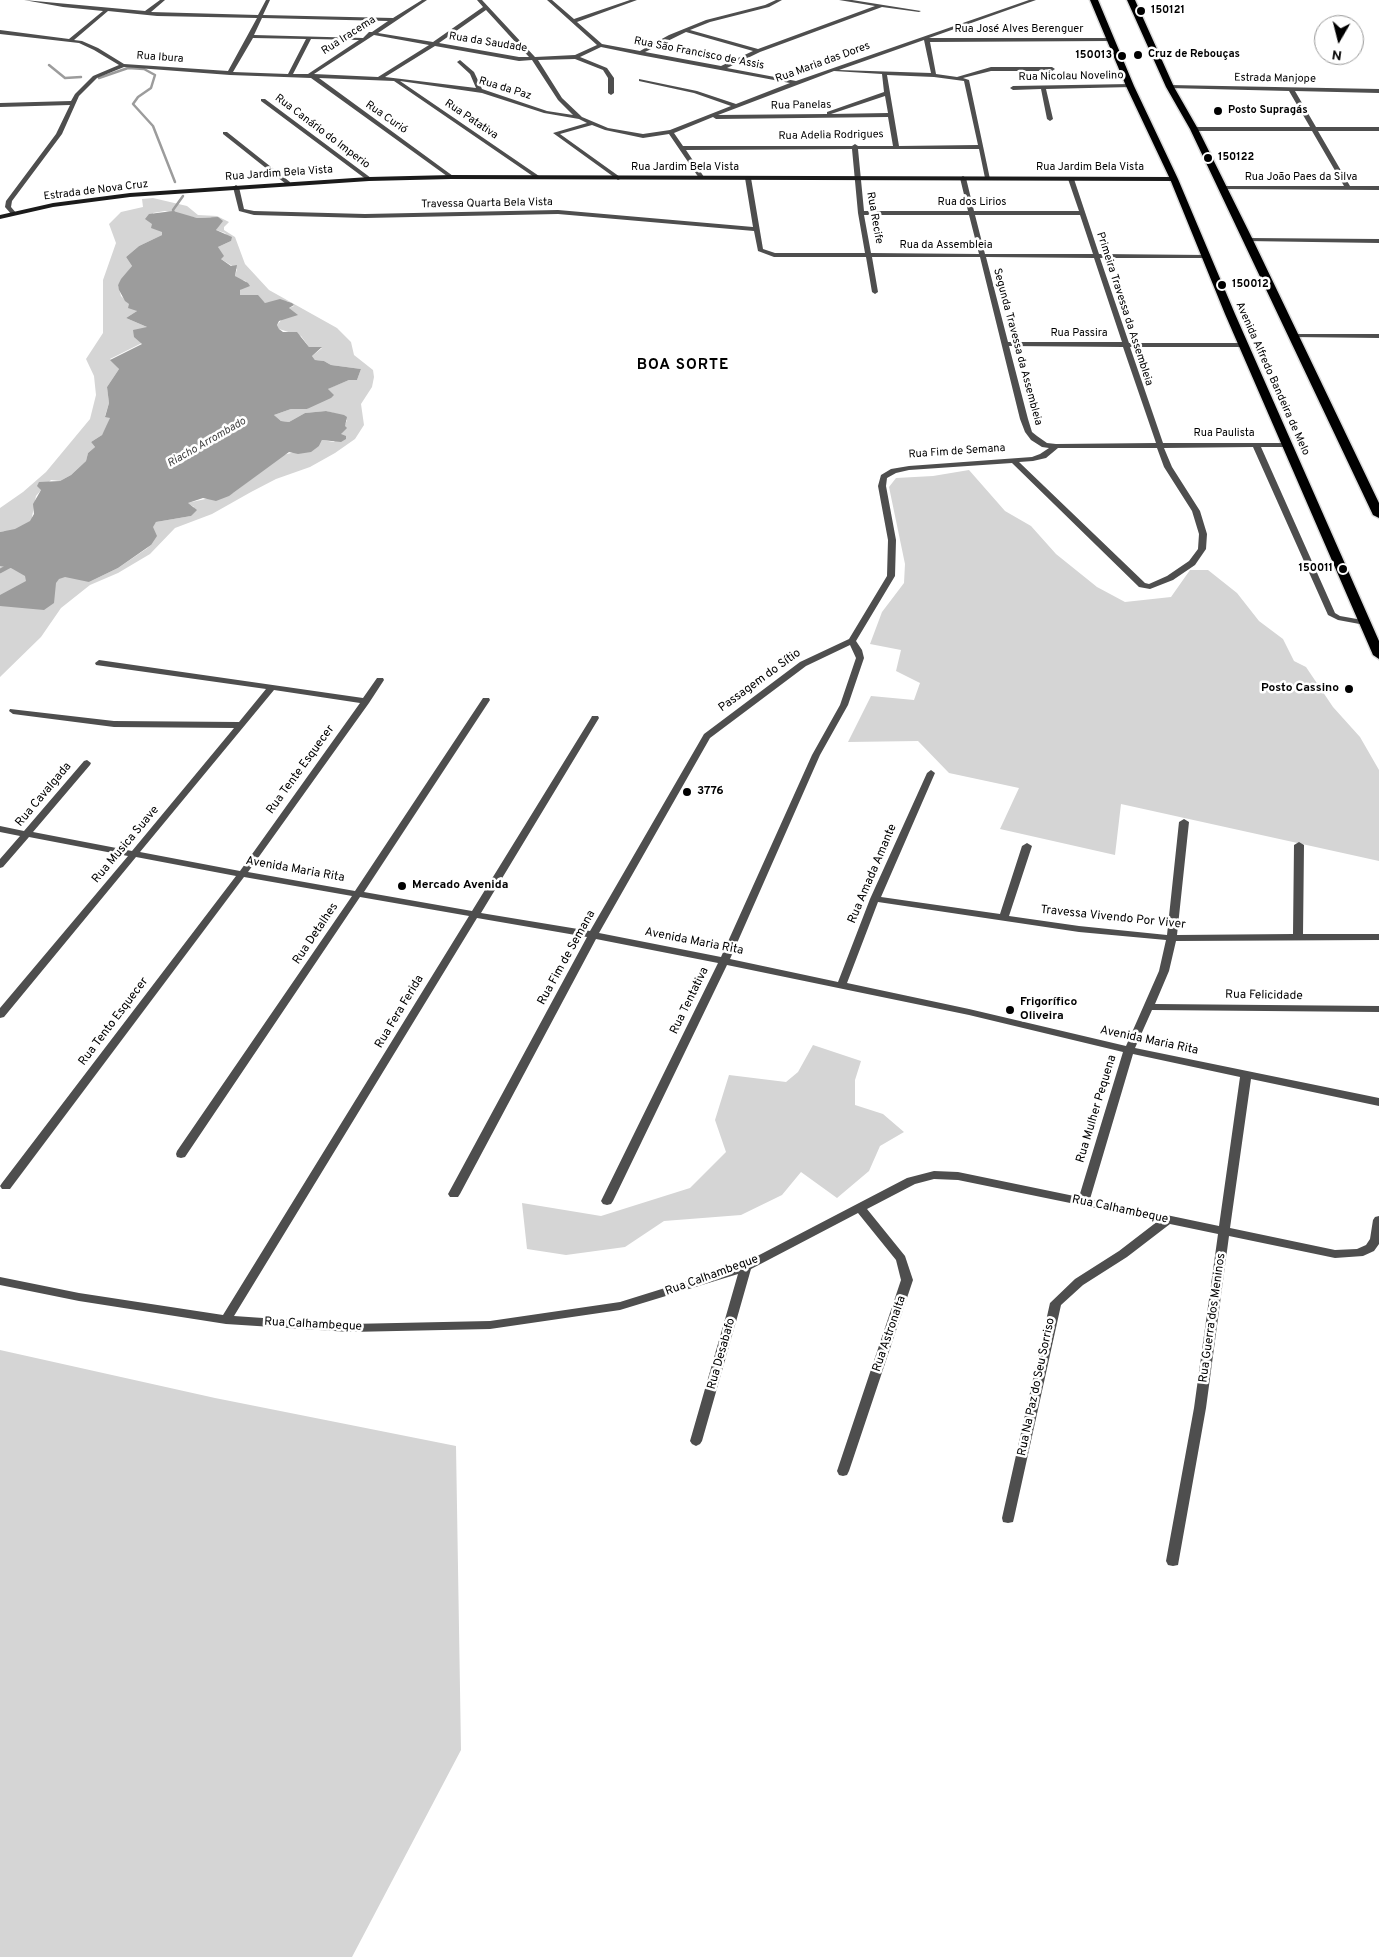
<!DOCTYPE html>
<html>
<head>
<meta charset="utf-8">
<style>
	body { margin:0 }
	#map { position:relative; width:1379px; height:1957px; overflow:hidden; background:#fff; font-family:Overpass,sans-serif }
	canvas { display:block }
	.north { position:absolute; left:1314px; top:15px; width:50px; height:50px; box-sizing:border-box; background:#fff; border:1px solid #999; border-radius:50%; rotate:188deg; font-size:14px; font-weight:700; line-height:20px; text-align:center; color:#000 }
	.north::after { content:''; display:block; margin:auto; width:18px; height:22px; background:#000; clip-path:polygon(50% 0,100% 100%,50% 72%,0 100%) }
</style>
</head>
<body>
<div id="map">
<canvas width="1379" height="1957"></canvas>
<div class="north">N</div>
</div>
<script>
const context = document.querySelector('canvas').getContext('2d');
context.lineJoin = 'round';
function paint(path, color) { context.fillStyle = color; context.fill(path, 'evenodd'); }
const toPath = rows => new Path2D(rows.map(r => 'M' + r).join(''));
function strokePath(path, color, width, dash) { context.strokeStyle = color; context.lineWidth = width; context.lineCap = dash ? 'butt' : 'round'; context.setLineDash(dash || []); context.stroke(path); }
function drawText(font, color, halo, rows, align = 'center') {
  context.font = font + ' Overpass,sans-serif'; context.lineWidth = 5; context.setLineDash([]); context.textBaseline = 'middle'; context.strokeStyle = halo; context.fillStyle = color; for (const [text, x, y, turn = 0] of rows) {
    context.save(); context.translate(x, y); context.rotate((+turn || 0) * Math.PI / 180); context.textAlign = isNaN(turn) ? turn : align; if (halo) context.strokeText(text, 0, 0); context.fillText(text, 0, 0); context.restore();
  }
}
paint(toPath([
	[153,198,187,206,198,215,217,216,229,222,224,227,224,230,235,237,245,264,269,290,337,328,351,342,354,355,373,370,374,377,372,387,361,404,364,425,355,439,335,453,310,467,276,479,251,492,212,514,175,528,150,554,118,573,90,585,61,608,41,637,0,677,0,535,5,531,0,532,0,508,23,492,46,472,90,419,96,395,94,376,86,359,103,333,103,280,116,243,109,224,121,212,143,207,142,199],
	[165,211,197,218,211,217,218,226,216,230,225,233,231,241,218,247,221,259,237,269,235,276,237,279,246,281,239,292,240,295,254,295,265,303,287,301,292,303,294,306,289,308,290,310,277,325,279,329,301,336,309,347,322,348,312,356,315,360,324,361,331,365,361,369,357,380,349,380,332,387,328,389,329,393,307,409,291,409,274,415,281,421,289,422,305,413,326,411,337,414,347,420,341,434,334,442,322,440,319,446,283,455,233,493,187,503,194,507,191,516,156,522,152,527,151,545,146,549,118,568,89,582,32,517,36,496,41,490,51,480,60,481,71,475,86,461,88,453,95,447,91,442,102,435,111,418,105,416,109,403,107,387,119,369,110,359,142,343,147,327,126,318,137,311,121,296,118,285,132,266,126,257,139,246,162,235,163,232,152,224,153,213],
	[969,470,1005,511,1031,526,1056,554,1097,587,1125,602,1171,597,1190,570,1208,570,1237,593,1259,621,1283,639,1294,661,1306,667,1333,707,1360,737,1379,770,1379,861,1121,804,1115,855,1000,829,1019,788,949,773,918,741,848,742,871,696,914,700,920,683,896,671,901,650,870,644,882,612,904,583,905,564,889,487,896,478,933,476],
	[813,1045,861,1061,855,1080,855,1105,883,1114,904,1132,880,1146,869,1171,837,1198,801,1172,782,1195,741,1215,664,1221,625,1247,566,1255,527,1249,522,1203,601,1216,690,1188,726,1152,715,1120,729,1075,786,1082,798,1072],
	[0,1350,215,1398,456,1446,461,1750,352,1957,0,1957]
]), '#d5d5d5');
paint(toPath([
	[173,211,197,218,218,217,223,221,216,230,232,237,231,241,218,247,224,256,221,259,231,266,237,265,235,276,248,283,250,286,240,290,240,295,258,295,265,303,280,299,292,303,294,305,289,308,298,315,279,321,277,325,279,329,283,332,297,332,309,347,322,347,312,356,315,360,324,361,331,365,361,369,357,380,349,380,328,389,334,395,331,398,307,409,291,409,274,415,281,421,289,422,305,413,326,411,344,415,347,417,345,426,347,428,341,434,346,436,346,439,341,442,322,440,319,446,311,452,298,454,289,452,229,496,216,501,203,498,188,503,197,510,191,516,156,522,153,527,157,536,151,545,118,568,89,582,65,577,59,579,56,583,54,603,44,610,0,606,0,595,26,581,25,576,11,568,0,566,0,532,15,529,30,521,34,514,33,504,41,490,37,486,39,482,60,481,71,475,86,461,88,453,95,447,91,442,102,435,110,418,105,417,109,403,107,387,119,369,110,360,142,344,134,337,133,330,147,327,126,318,137,311,128,308,129,304,125,301,119,290,118,285,121,279,132,266,126,257,139,246,162,235,162,232,151,228,152,224,145,219,149,214]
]), '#9c9c9c');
strokePath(toPath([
	[49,65,65,78,81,77],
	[99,78,128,68,144,69,155,75,151,88,138,97,133,104,153,126,175,182],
	[175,217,173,210,183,196]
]), '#9c9c9c', 2.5);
strokePath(toPath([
	[0,571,13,564]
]), '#9c9c9c', 4.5);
const highway = toPath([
	[1090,0,1098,0,1134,86,1178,179,1235,314,1379,641,1379,659,1373,655,1225,314,1170,179,1126,86,1090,0],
	[1127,0,1135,0,1174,87,1198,129,1253,240,1379,503,1379,518,1373,515,1190,129,1166,87,1127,0]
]);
strokePath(highway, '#dbdbdb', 3);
paint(toPath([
	[24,0,145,11,160,0,165,0,151,12,258,15,266,0,270,0,263,15,393,18,422,0,427,0,378,33,433,42,483,7,477,0,482,0,535,57,575,55,597,45,547,0,552,0,574,19,630,0,637,0,577,22,602,44,640,51,669,35,706,20,765,5,776,0,782,0,769,7,710,22,690,30,758,49,875,6,839,0,852,0,921,11,919,12,882,7,760,52,727,68,796,81,1029,0,1036,0,929,38,1113,38,1111,41,930,42,936,74,957,77,991,67,1052,67,1055,69,1052,71,991,71,963,78,969,80,990,179,985,178,979,149,858,149,864,211,968,211,960,178,963,176,966,178,974,211,1079,211,1068,179,1071,177,1074,179,1099,254,1207,255,1207,257,1205,258,1100,258,1129,343,1243,343,1246,345,1243,347,1130,347,1163,443,1291,443,1292,445,1288,447,1261,447,1335,613,1340,616,1368,621,1369,623,1365,625,1338,620,1328,615,1253,447,1164,448,1172,467,1200,511,1207,534,1206,549,1195,565,1173,580,1150,589,1139,587,1012,463,909,470,896,473,887,478,886,486,896,540,895,576,856,641,862,650,864,658,848,705,820,755,730,959,838,982,870,899,927,773,931,770,935,773,881,897,1000,914,1022,846,1027,843,1032,846,1009,916,1079,926,1167,935,1179,822,1184,819,1189,822,1177,935,1293,934,1294,845,1299,842,1304,845,1303,934,1379,934,1379,940,1176,941,1169,971,1155,1004,1379,1006,1379,1012,1152,1010,1135,1048,1379,1098,1379,1106,1251,1079,1230,1228,1335,1250,1357,1249,1366,1245,1370,1239,1373,1220,1375,1217,1379,1216,1379,1244,1374,1251,1363,1256,1335,1258,1229,1236,1206,1408,1178,1565,1173,1566,1168,1565,1166,1561,1194,1408,1218,1234,1170,1224,1127,1257,1083,1285,1061,1305,1014,1518,1013,1522,1008,1523,1003,1522,1002,1518,1050,1303,1075,1279,1119,1251,1158,1221,958,1180,934,1179,915,1184,867,1209,905,1256,913,1280,849,1471,847,1475,843,1476,839,1475,837,1471,901,1280,896,1260,858,1213,751,1269,702,1441,700,1444,696,1446,692,1444,690,1441,738,1274,620,1310,490,1329,350,1332,226,1324,79,1301,0,1285,0,1277,79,1293,223,1315,469,916,360,897,185,1157,181,1158,177,1157,176,1154,177,1151,352,896,244,877,10,1189,2,1189,0,1186,2,1183,236,876,136,857,4,1017,0,1018,0,1008,128,856,29,837,3,867,0,868,0,859,20,836,0,832,0,826,24,831,84,761,87,760,91,763,90,765,33,832,132,851,234,728,114,727,13,714,9,711,10,709,114,721,239,722,266,689,96,665,95,663,99,660,363,698,377,678,383,678,384,680,369,703,248,872,355,891,483,698,489,698,490,700,364,892,472,911,591,718,592,716,598,716,599,718,481,913,590,931,704,734,800,662,849,639,887,576,888,540,878,486,881,475,891,469,909,466,1032,457,1040,454,1049,448,1042,447,1031,440,1025,432,1020,419,980,257,872,257,878,292,875,294,872,292,866,257,774,257,758,251,754,231,558,214,365,218,254,215,239,211,233,187,236,185,239,187,244,209,254,211,365,214,558,210,753,227,745,178,748,176,751,178,763,249,775,253,865,253,858,213,852,149,686,150,704,177,701,179,699,178,669,134,643,138,605,130,592,125,560,134,620,177,620,179,618,180,553,133,587,123,579,119,544,113,482,93,400,81,539,176,539,178,537,179,394,81,319,78,453,176,453,178,451,179,311,78,230,75,124,67,97,78,79,96,62,134,12,201,11,207,17,214,12,215,5,207,6,201,56,134,70,105,0,107,0,103,71,101,75,94,93,76,119,65,94,50,79,43,0,34,0,30,69,39,103,11,63,7,24,0],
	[486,10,529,57,519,57,439,43,486,10],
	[108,11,157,16,257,18,228,71,124,64,98,48,82,41,74,40,108,11],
	[262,18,388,21,372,32,369,32,363,38,254,35,262,18],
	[686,32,753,51,721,66,645,52,686,32],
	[374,35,429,45,378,77,314,74,374,35],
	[253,38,306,39,288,74,233,72,253,38],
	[311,39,359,40,308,74,293,74,311,39],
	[924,40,931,73,839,70,924,40],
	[435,46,519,61,532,60,558,100,573,115,547,111,482,89,474,72,460,60,457,62,470,74,476,88,385,77,435,46],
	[601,47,640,55,790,83,736,104,697,91,639,79,639,81,694,93,731,106,670,130,643,134,608,128,582,117,562,98,538,60,575,59,603,70,608,78,608,93,611,95,614,93,614,78,607,68,580,57,601,47],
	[834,71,882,74,884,92,827,112,827,114,718,115,834,71],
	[887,75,934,77,964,81,978,145,899,146,887,75],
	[885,96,888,113,831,114,885,96],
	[713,117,716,119,888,117,893,146,858,146,855,144,852,146,683,146,674,133,713,117],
	[864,215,969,215,979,254,871,253,864,215],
	[975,215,1080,215,1093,254,985,254,975,215],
	[986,257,1094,258,1122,342,1008,342,986,257],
	[1009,346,1123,347,1156,443,1056,444,1047,443,1037,436,1032,432,1028,419,1009,346],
	[1058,448,1157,448,1164,467,1192,511,1199,534,1198,549,1189,561,1167,576,1149,584,1145,583,1019,462,1033,461,1046,458,1058,448],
	[850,645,856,658,840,705,812,755,721,957,599,933,710,738,806,666,850,645],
	[274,690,360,703,240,871,140,852,274,690],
	[878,902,1079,932,1166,940,1159,971,1126,1046,969,1009,847,983,878,902],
	[477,918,587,937,448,1194,450,1197,458,1197,460,1194,596,939,718,963,601,1201,603,1204,607,1205,611,1204,613,1201,727,965,969,1015,1123,1052,1079,1197,958,1172,934,1171,907,1178,742,1264,620,1302,490,1321,350,1324,234,1316,477,918],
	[1133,1054,1240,1077,1219,1226,1090,1199,1133,1054],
	[1130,84,1133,86,1132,87,1046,89,1053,119,1050,121,1047,119,1041,89,1013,90,1010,88,1013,86,1130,84],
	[1170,85,1379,89,1379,93,1295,91,1316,127,1379,127,1379,131,1318,131,1350,186,1379,186,1379,190,1221,189,1220,188,1223,186,1344,186,1312,131,1194,131,1191,129,1194,127,1310,127,1289,91,1168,88,1167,87,1170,85],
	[261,99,265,99,371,178,371,180,367,180,261,101,261,99],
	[223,132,227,132,290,182,290,184,286,184,223,134,223,132],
	[1248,238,1379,239,1379,243,1246,241,1246,239,1248,238],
	[1294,334,1379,334,1379,338,1292,337,1292,335,1294,334]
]), '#4e4e4e');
paint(toPath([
	[451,175,1174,177,1177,179,1174,181,451,179,369,181,130,197,53,207,0,219,0,215,53,203,130,193,369,177,451,175]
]), '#1b1b1b');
paint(highway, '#000');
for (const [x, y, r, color] of [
	[1141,11,5,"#000"],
	[1138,55,5,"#000"],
	[1122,56,5,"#000"],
	[1218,111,5,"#000"],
	[1208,158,5,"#000"],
	[1222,285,5,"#000"],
	[1343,569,5,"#000"],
	[1349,689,5,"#000"],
	[687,792,5,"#000"],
	[402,886,5,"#000"],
	[1010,1010,5,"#000"]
]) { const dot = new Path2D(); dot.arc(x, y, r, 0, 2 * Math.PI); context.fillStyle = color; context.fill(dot); strokePath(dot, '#fff', 2); }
drawText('bold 11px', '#000', '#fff', [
	["150121",1151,11],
	["Cruz de Rebouças",1148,55],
	["150013",1112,56,"right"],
	["Posto Supragás",1228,111],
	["150122",1218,158],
	["150012",1232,285],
	["150011",1333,569,"right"]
], 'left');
drawText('11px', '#000', '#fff', [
	["Rua José Alves Berenguer",1019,30],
	["Rua Iracema",349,36,-33],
	["Rua da Saudade",488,43,9],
	["Rua São Francisco de Assis",699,54,11],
	["Rua Ibura",160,58,4],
	["Rua Maria das Dores",823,63,-20],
	["Rua Nicolau Novelino",1071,77,-1],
	["Estrada Manjope",1275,79,1],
	["Rua da Paz",505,89,17],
	["Rua Panelas",801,106,-1],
	["Rua Curió",386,118,35],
	["Rua Patativa",471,120,34],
	["Rua Canário do Imperio",322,132,37],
	["Rua Adelia Rodrigues",831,136,-1],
	["Rua Jardim Bela Vista",685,168],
	["Rua Jardim Bela Vista",1090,168],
	["Rua Jardim Bela Vista",279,174,-4],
	["Rua João Paes da Silva",1301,178],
	["Estrada de Nova Cruz",96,191,-7],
	["Rua dos Lirios",972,203],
	["Travessa Quarta Bela Vista",487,204,-1],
	["Rua Recife",874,218,80],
	["Rua da Assembleia",946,246],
	["Primeira Travessa da Assembleia",1124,309,72],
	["Rua Passira",1079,334],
	["Segunda Travessa da Assembleia",1017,347,75],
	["Avenida Alfredo Bandeira de Melo",1272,379,66],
	["Rua Paulista",1224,434],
	["Rua Fim de Semana",957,452,-4]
]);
drawText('italic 11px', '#3d3d3d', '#fff', [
	["Riacho Arrombado",207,443,-30]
]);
drawText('12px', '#000', '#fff', [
	["Passagem do Sítio",760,681,-36],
	["Rua Tente Esquecer",301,770,-54],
	["Rua Cavalgada",44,795,-50],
	["Rua Musica Suave",126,845,-50],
	["Avenida Maria Rita",295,870,10],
	["Rua Amada Amante",873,874,-67],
	["Travessa Vivendo Por Viver",1113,918,6],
	["Rua Detalhes",316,934,-56],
	["Avenida Maria Rita",694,942,11],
	["Rua Fim de Semana",567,958,-61],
	["Rua Felicidade",1264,996,1],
	["Rua Tentativa",690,1001,-64],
	["Rua Fera Ferida",400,1012,-59],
	["Rua Tento Esquecer",114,1022,-53],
	["Avenida Maria Rita",1149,1041,12],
	["Rua Mulher Pequena",1097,1109,-73],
	["Rua Calhambeque",1120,1210,12],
	["Rua Calhambeque",712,1276,-20],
	["Rua Guerra dos Meninos",1213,1318,-82],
	["Rua Calhambeque",313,1325,3],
	["Rua Astronalta",890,1334,-71],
	["Rua Desabafo",722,1354,-74],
	["Rua Na Paz do Seu Sorriso",1037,1387,-78]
]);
drawText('bold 12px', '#000', '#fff', [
	["Posto Cassino",1339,689,"right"],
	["3776",697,792],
	["Mercado Avenida",412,886],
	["Frigorífico",1020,1003],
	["Oliveira",1020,1017]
], 'left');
context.letterSpacing = '1px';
drawText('bold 15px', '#000', '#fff', [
	["BOA SORTE",683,366]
]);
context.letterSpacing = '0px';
</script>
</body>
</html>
